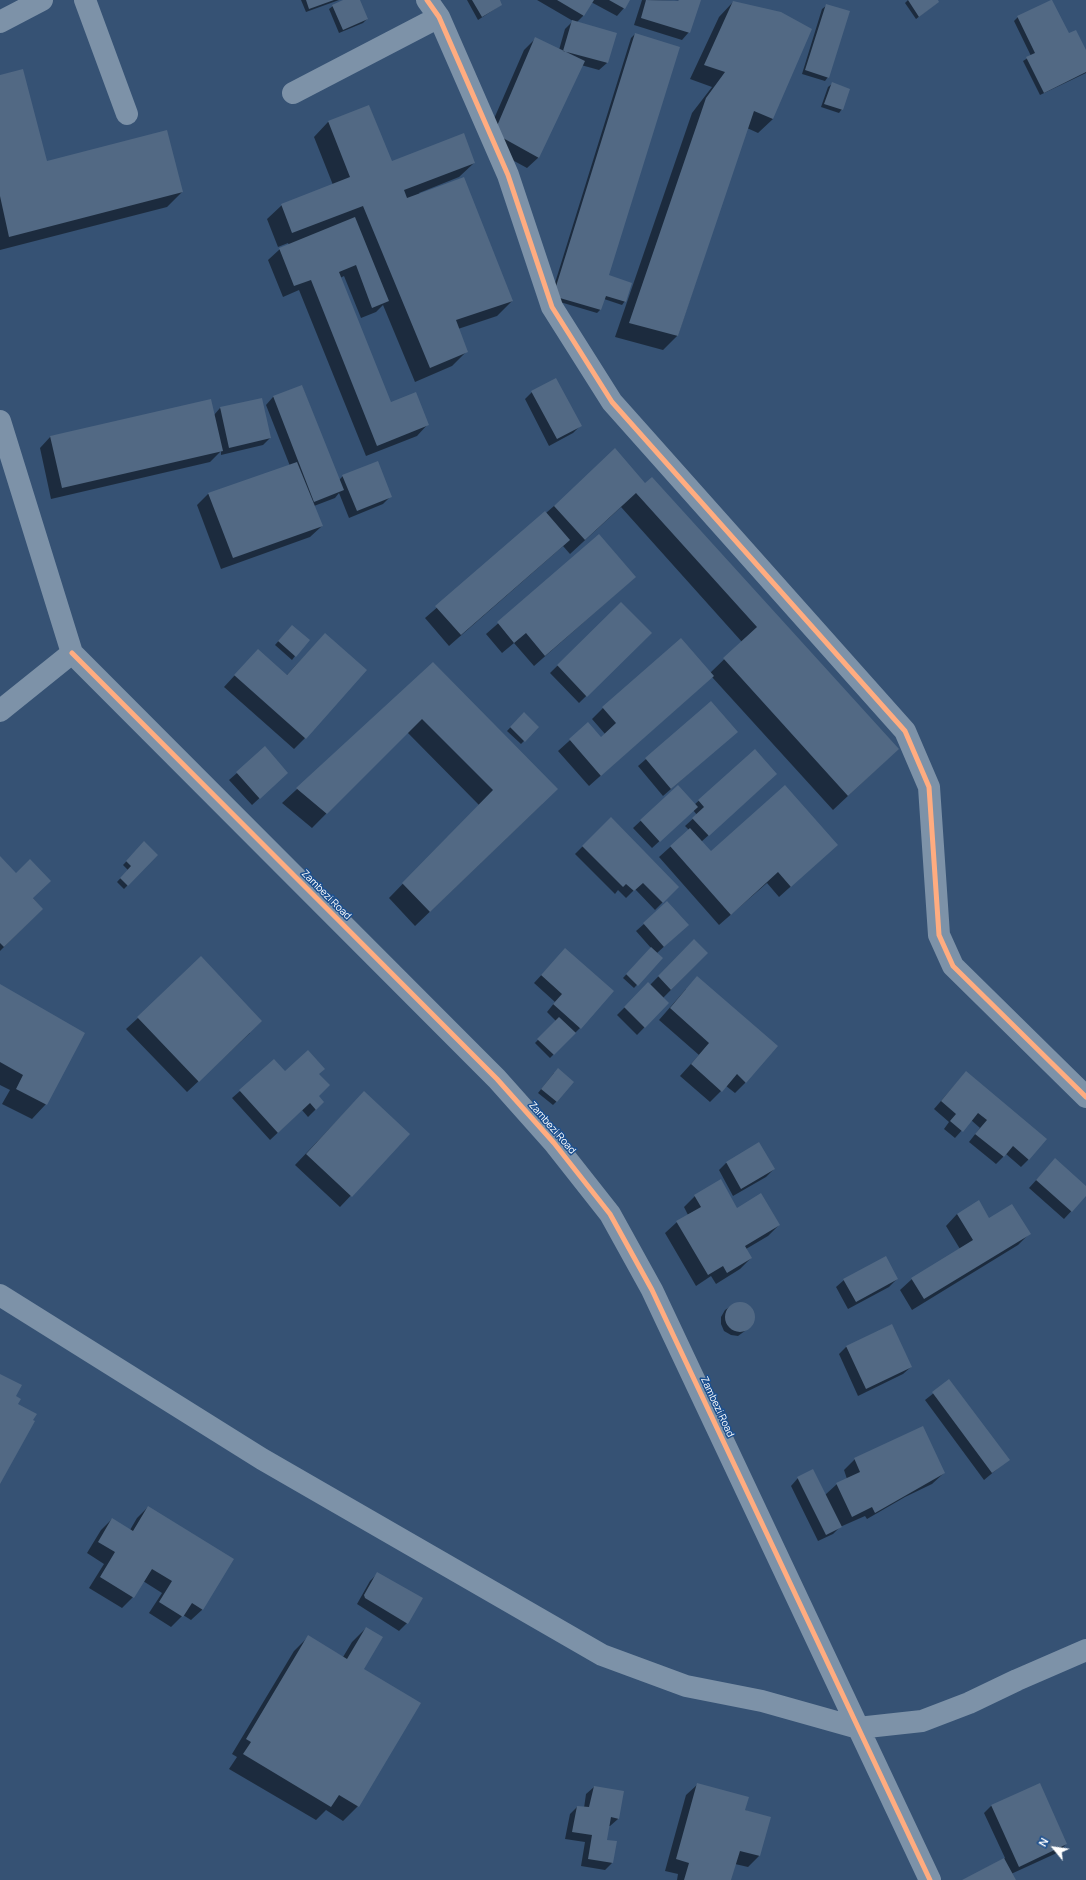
<!DOCTYPE html>
<html>
<head>
<meta charset="utf-8">
<style>
	body { margin:0 }
	#map { position:relative; width:1086px; height:1880px; overflow:hidden; background:#365274; font-family:Manrope,sans-serif }
	canvas { display:block }
	.north { position:absolute; left:1034px; top:1828px; width:40px; height:40px; -webkit-text-stroke:3px #1b4f8f; paint-order:stroke; rotate:299deg; font-size:11px; font-weight:700; line-height:16px; text-align:center; color:#fff }
	.north::after { content:''; display:block; margin:auto; width:14px; height:18px; background:#fff; clip-path:polygon(50% 0,100% 100%,50% 72%,0 100%) }
</style>
</head>
<body>
<div id="map">
<canvas width="1086" height="1880"></canvas>
<div class="north">N</div>
</div>
<script>
const context = document.querySelector('canvas').getContext('2d');
context.lineJoin = 'round';
function paint(path, color) { context.fillStyle = color; context.fill(path, 'evenodd'); }
const toPath = rows => new Path2D(rows.map(r => 'M' + r).join(''));
function strokePath(path, color, width, dash) { context.strokeStyle = color; context.lineWidth = width; context.lineCap = dash ? 'butt' : 'round'; context.setLineDash(dash || []); context.stroke(path); }
function drawText(font, color, halo, rows, align = 'center') {
  context.font = font + ' Manrope,sans-serif'; context.lineWidth = 3; context.setLineDash([]); context.textBaseline = 'middle'; context.strokeStyle = halo; context.fillStyle = color; for (const [text, x, y, turn = 0] of rows) {
    context.save(); context.translate(x, y); context.rotate((+turn || 0) * Math.PI / 180); context.textAlign = isNaN(turn) ? turn : align; if (halo) context.strokeText(text, 0, 0); context.fillText(text, 0, 0); context.restore();
  }
}
paint(toPath([
	[301,0,339,0,306,12],
	[346,0,359,0,367,19,363,23,339,33,329,9,333,6],
	[467,0,498,0,501,5,478,20],
	[537,0,629,0,624,8,617,16,591,2,583,16,577,22,607,63,599,70,581,65,539,157,527,168,483,144,524,50,535,39,559,50,565,29,573,21],
	[642,0,674,1,699,0,689,32,682,40,634,25],
	[908,0,936,0,938,2,916,19,905,3],
	[733,2,773,119,758,133,747,128,678,335,663,350,615,337,692,113,712,87,690,79,719,17],
	[826,6,828,77,825,81,802,74,822,9],
	[1018,17,1069,35,1086,53,1086,73,1040,95,1023,61,1031,56,1014,21],
	[635,34,607,276,625,301,622,305,604,299,600,310,597,313,550,299,631,38],
	[0,76,46,163,182,192,167,207,0,250],
	[832,84,842,109,839,113,821,107,828,87],
	[369,106,391,162,474,163,459,177,419,193,512,301,497,316,458,329,467,351,452,366,415,382,383,305,376,312,361,318,344,276,340,278,391,404,428,424,417,436,366,456,299,290,283,297,268,260,280,249,289,245,288,243,278,247,267,219,282,205,333,185,314,137,328,122],
	[302,386,339,480,343,476,391,496,383,504,349,518,339,493,335,498,314,506,322,526,310,537,221,569,197,505,208,494,290,466,266,405,273,397],
	[532,392,580,426,573,433,549,446,525,399],
	[220,408,270,438,263,445,221,455,221,451,210,462,51,499,40,448,51,436,214,415],
	[645,485,898,749,833,810,712,677,589,786,558,751,588,724,601,739,605,734,592,719,603,708,710,673,742,642,621,507,570,554,563,546,449,646,425,618,554,506],
	[599,535,635,577,534,666,514,643,502,653,486,634],
	[621,603,651,633,579,703,550,673],
	[289,629,295,656,292,660,275,645],
	[325,634,305,738,294,749,224,687,247,662,286,676],
	[433,663,542,804,415,926,389,898,479,805,407,732,312,828,282,803],
	[711,703,736,732,663,796,638,766],
	[524,713,538,727,521,744,507,731],
	[755,750,769,781,701,842,710,853,837,845,779,897,767,883,719,925,659,857,689,830,685,826,697,815,693,810,652,848,633,828,678,786,694,805],
	[237,773,279,780,252,805,229,780],
	[611,818,678,887,655,910,635,889,626,898,618,890,615,894,575,854],
	[144,843,157,855,124,889,117,882,128,870,123,865],
	[0,858,42,909,0,951],
	[644,924,680,932,657,953,662,958,634,988,623,978,651,948,636,931],
	[694,940,707,953,663,998,668,1003,637,1035,617,1015,648,984,650,985],
	[558,957,580,1028,550,1058,535,1043,556,1021,547,1012,555,1002,534,983],
	[0,985,46,1104,32,1119,2,1104,10,1090,0,1085],
	[686,989,746,1082,735,1093,726,1086,710,1102,680,1076,699,1055,659,1020],
	[138,1018,250,1033,187,1092,126,1029],
	[285,1072,318,1075,317,1096,323,1102,308,1117,302,1110,270,1140,232,1098,240,1091],
	[966,1072,1029,1159,1021,1167,1006,1154,996,1164,969,1142,980,1128,971,1120,955,1138,944,1129,949,1122,934,1109],
	[554,1073,557,1101,553,1105,538,1093],
	[353,1104,409,1134,340,1207,295,1165],
	[726,1163,774,1169,766,1177,733,1196,719,1170],
	[1048,1167,1086,1187,1086,1195,1064,1219,1029,1188],
	[695,1196,737,1209,779,1225,768,1236,746,1249,751,1258,740,1269,716,1284,711,1276,696,1286,665,1233,677,1222,688,1215,684,1207],
	[957,1214,989,1220,1029,1234,1018,1245,912,1310,900,1290,912,1279,960,1249,946,1226],
	[897,1279,889,1287,848,1309,836,1287,844,1280],
	[736,1303,744,1303,750,1307,754,1314,754,1321,749,1328,738,1336,731,1335,724,1331,721,1324,721,1317,725,1310],
	[891,1325,911,1367,903,1374,858,1396,839,1354,846,1347],
	[949,1381,1008,1460,984,1480,925,1400],
	[855,1459,944,1473,932,1484,905,1497,867,1519,865,1516,840,1527,833,1534,818,1541,791,1486,798,1478,825,1495,837,1484,847,1479,844,1470],
	[148,1507,203,1609,191,1620,183,1615,171,1627,149,1613,162,1593,143,1581,133,1597,122,1608,89,1588,104,1564,87,1553,101,1530,112,1519,130,1530,137,1518],
	[378,1573,407,1623,399,1631,357,1604,370,1581],
	[366,1628,362,1669,358,1806,343,1821,326,1810,316,1820,229,1769,237,1757,232,1754,294,1651,308,1637,343,1657,352,1642],
	[698,1784,744,1810,770,1818,759,1856,748,1867,735,1864,730,1880,677,1880,678,1874,665,1871,686,1795],
	[594,1787,623,1792,618,1819,610,1826,608,1826,606,1840,612,1863,605,1870,581,1866,585,1842,565,1839,570,1814,577,1807,584,1808,586,1794],
	[992,1805,1066,1844,1059,1852,1011,1874,1015,1880,964,1880,1005,1858,984,1813]
]), '#0007');
paint(toPath([
	[306,0,334,0,309,9],
	[343,0,360,0,368,19,343,30,332,5],
	[472,0,500,0,502,5,482,17],
	[557,0,594,0,584,16],
	[609,0,630,0,625,9],
	[646,0,678,1,679,0,701,0,690,33,641,18],
	[908,0,938,0,939,2,919,17],
	[1051,0,1052,0,1069,33,1076,30,1086,50,1086,72,1044,93,1026,57,1035,53,1017,16],
	[733,1,781,12,812,29,773,119,754,111,678,336,629,323,706,98,725,72,704,65],
	[826,4,850,11,829,78,805,70],
	[572,20,617,33,608,63,563,51],
	[635,33,680,47,609,275,632,283,626,302,606,296,601,310,553,296],
	[535,37,585,61,539,158,494,133],
	[23,69,47,161,167,130,183,192,9,237,0,196,0,75],
	[832,82,850,89,843,110,824,104],
	[369,105,392,161,464,133,475,163,404,190,407,198,464,177,513,301,456,320,468,352,430,368,363,206,292,233,281,204,350,177,328,121],
	[355,217,389,301,372,308,356,265,339,272,391,402,416,392,429,425,377,446,311,280,294,286,279,248],
	[556,378,582,426,557,439,531,391],
	[302,385,344,490,314,502,273,396],
	[262,398,271,438,229,448,220,407],
	[211,399,223,451,62,488,50,436],
	[615,448,645,483,652,477,899,749,848,796,723,658,757,627,636,493,585,540,554,506],
	[378,461,392,497,357,511,342,475],
	[297,462,323,526,233,558,208,493],
	[545,511,570,540,461,635,435,606],
	[599,534,636,577,545,656,526,633,514,643,497,622],
	[621,602,652,633,587,697,557,665],
	[292,625,310,640,296,657,278,641],
	[325,633,367,670,306,739,234,675,258,649,287,675],
	[681,638,714,676,601,776,569,739,588,722,601,737,616,723,602,707],
	[433,662,558,789,430,912,402,883,493,790,422,719,327,814,296,788],
	[711,701,738,732,671,789,645,758],
	[524,712,539,727,525,742,510,727],
	[265,746,288,773,260,799,236,772],
	[755,749,777,774,709,836,692,818,704,807,698,800],
	[678,785,698,807,660,842,640,820],
	[785,785,838,845,791,887,778,872,731,915,670,846,690,828,711,851],
	[611,817,679,887,663,903,643,883,634,891,626,884,623,887,582,846],
	[144,841,158,855,128,886,120,878,131,866,126,861],
	[0,856,16,873,30,859,51,881,33,898,43,909,4,947,0,943],
	[667,901,689,925,664,947,643,923],
	[694,939,708,953,671,990,658,976],
	[651,947,663,958,638,986,626,974],
	[565,948,614,991,581,1029,553,1004,562,994,541,975],
	[201,956,262,1021,199,1082,137,1017],
	[697,976,778,1046,746,1083,737,1074,722,1092,691,1064,709,1043,670,1008],
	[648,982,669,1003,645,1028,624,1007],
	[0,984,85,1033,47,1105,16,1089,23,1075,0,1062],
	[559,1017,576,1033,554,1055,537,1039],
	[308,1050,325,1069,319,1074,330,1085,319,1096,324,1102,316,1110,310,1103,278,1133,239,1090,274,1059,285,1071],
	[558,1068,574,1082,557,1102,541,1089],
	[966,1071,1047,1139,1029,1160,1013,1146,1004,1157,975,1134,987,1120,978,1113,963,1132,950,1121,956,1114,941,1101],
	[364,1091,410,1134,352,1197,306,1154],
	[759,1142,775,1169,741,1189,726,1162],
	[1055,1158,1086,1186,1086,1196,1072,1212,1036,1180],
	[721,1179,737,1208,761,1193,780,1225,745,1246,752,1258,727,1273,723,1266,708,1275,676,1221,701,1207,694,1195],
	[979,1200,989,1218,1012,1204,1031,1234,924,1299,911,1278,973,1240,957,1214],
	[886,1256,898,1279,856,1302,843,1279],
	'725 1317a15 15 0 1 1 30 0a15 15 0 1 1-30 0Z',
	[892,1324,912,1367,866,1389,846,1346],
	[0,1374,22,1385,16,1396,21,1399,18,1404,37,1414,33,1420,35,1421,0,1484],
	[949,1379,1010,1460,992,1473,932,1392],
	[923,1426,945,1473,875,1513,872,1507,852,1517,836,1483,860,1472,854,1458],
	[813,1469,842,1527,826,1535,797,1477],
	[148,1506,234,1559,203,1610,192,1603,183,1617,159,1602,172,1581,152,1569,134,1598,100,1577,115,1552,98,1542,112,1518,133,1531],
	[377,1572,423,1598,408,1624,365,1598,364,1595],
	[366,1627,383,1637,364,1669,421,1703,359,1807,339,1795,331,1807,243,1754,251,1742,246,1739,308,1635,347,1659],
	[697,1783,749,1797,745,1810,771,1817,760,1856,740,1851,731,1880,684,1880,689,1863,676,1859],
	[1040,1783,1067,1844,1019,1867,991,1805],
	[594,1786,624,1791,619,1819,611,1817,607,1840,617,1841,613,1863,588,1859,592,1835,572,1832,577,1806,589,1807],
	[1004,1858,1016,1880,962,1880]
]), '#526984');
strokePath(toPath([
	[85,0,127,114],
	[427,0,439,17,508,175,552,307,612,402,905,731,929,787,939,935,953,966,1086,1097],
	[0,22,42,0],
	[293,93,439,17],
	[0,421,72,653,0,711],
	[72,653,497,1079,554,1143,610,1214,652,1290,930,1880],
	[0,1295,262,1459,602,1655,686,1686,762,1701,858,1728,922,1721,969,1703,1017,1680,1086,1650]
]), '#7d92a8', 22);
strokePath(toPath([
	[427,0,439,17,508,175,552,307,612,402,905,731,929,787,939,935,953,966,1086,1097],
	[72,653,497,1079,554,1143,610,1214,652,1290,930,1880]
]), '#ffac80', 5);
drawText('10px', '#fff', '#1b4f8f', [
	["Zambezi Road",326,895,45],
	["Zambezi Road",552,1128,49],
	["Zambezi Road",717,1407,65]
]);
</script>
</body>
</html>
